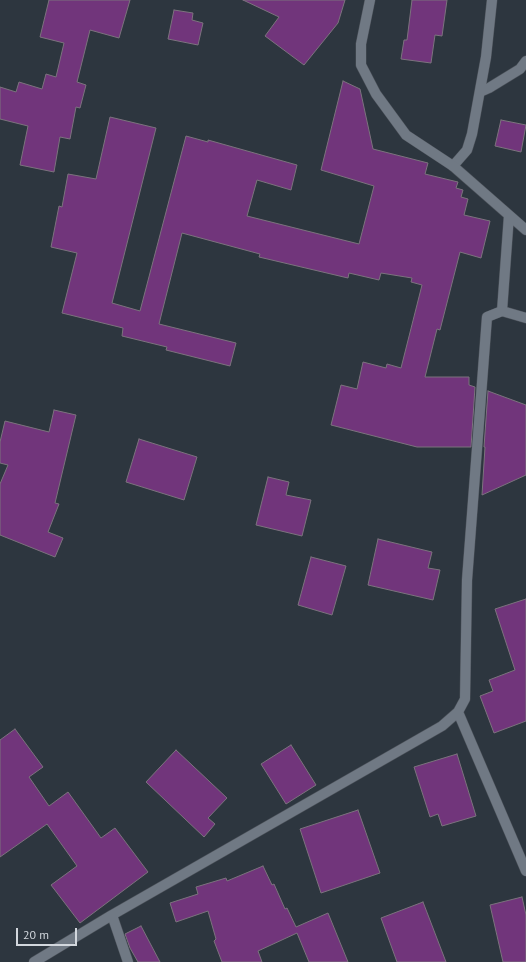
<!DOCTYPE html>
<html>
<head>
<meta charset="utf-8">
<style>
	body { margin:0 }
	#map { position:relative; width:526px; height:962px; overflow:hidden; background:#2d363f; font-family:"PT Sans",sans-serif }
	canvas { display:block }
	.scale { position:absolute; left:16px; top:928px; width:61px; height:18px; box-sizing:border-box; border:2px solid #d2d7dd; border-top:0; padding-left:5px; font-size:12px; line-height:14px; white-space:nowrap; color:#d2d7dd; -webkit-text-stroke:3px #2d363f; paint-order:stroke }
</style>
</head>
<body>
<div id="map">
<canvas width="526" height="962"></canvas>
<div class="scale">20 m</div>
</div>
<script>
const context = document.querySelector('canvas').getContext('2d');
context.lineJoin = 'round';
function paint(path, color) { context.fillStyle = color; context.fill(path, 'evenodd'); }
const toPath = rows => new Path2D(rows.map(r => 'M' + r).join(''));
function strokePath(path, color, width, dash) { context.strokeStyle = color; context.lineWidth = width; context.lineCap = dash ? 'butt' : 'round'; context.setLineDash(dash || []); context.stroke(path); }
const building = toPath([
	[49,0,130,0,119,38,90,30,77,82,86,85,80,108,76,107,70,139,60,137,54,172,20,165,28,126,0,119,0,87,16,92,19,82,42,89,46,74,56,77,64,43,40,37,49,0],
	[243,0,345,0,338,23,304,65,265,36,279,17,243,0],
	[412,0,447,0,442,36,435,35,431,63,401,59,404,40,407,40,412,0],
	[174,10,193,13,192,20,203,23,198,45,168,39,174,10],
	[343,81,360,89,373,149,428,163,425,174,458,182,456,188,463,190,461,197,468,199,464,215,490,221,481,258,460,252,440,330,437,329,425,377,469,377,469,385,475,387,471,447,417,447,331,425,341,385,357,389,363,362,386,368,387,364,401,368,422,285,411,282,412,278,381,273,379,280,349,273,348,278,259,257,260,254,182,233,159,324,236,343,230,366,166,350,167,347,122,336,123,328,62,313,77,253,51,247,59,206,62,207,68,174,96,179,110,117,156,128,112,303,140,311,186,136,208,142,208,140,297,165,291,190,257,180,247,216,359,244,374,186,321,170,343,81],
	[501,120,526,125,521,152,495,146,501,120],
	[488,391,526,405,526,475,482,495,485,447,484,447,488,391],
	[54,410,76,415,55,503,59,504,48,532,63,538,55,557,0,535,0,484,8,465,0,463,0,442,5,421,49,432,54,410],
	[139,439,197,457,184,500,126,482,139,439],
	[268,477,289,482,286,495,311,500,302,536,256,525,268,477],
	[378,539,432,552,428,568,440,570,433,600,368,585,378,539],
	[311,557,346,566,332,615,298,605,311,557],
	[526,599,526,721,494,733,480,696,493,691,489,680,515,670,495,609,526,599],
	[15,729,43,767,29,777,49,806,68,792,101,838,115,828,148,872,80,923,51,885,77,866,47,824,0,857,0,740,15,729],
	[291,745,316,785,286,804,261,764,291,745],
	[176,750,227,798,208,818,215,824,204,837,146,782,176,750],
	[457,754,476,816,442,826,438,814,430,817,414,767,457,754],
	[358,810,380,873,321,893,300,829,358,810],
	[263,866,272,885,274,884,285,909,287,908,296,927,328,913,348,962,309,962,297,933,258,951,262,962,222,962,214,941,216,939,208,911,176,922,170,903,198,894,196,887,226,878,227,881,263,866],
	[522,897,526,915,526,962,503,962,490,905,522,897],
	[423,902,446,962,397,962,381,918,423,902],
	[141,926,160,962,138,962,130,948,125,934,141,926]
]);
paint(building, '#71357b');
strokePath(building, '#7c737e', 1);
const lane = toPath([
	[480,92,489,88,520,69,526,61],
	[453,166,467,150,472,134,486,57,492,0]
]);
const street = toPath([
	[370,0,361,44,361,65,376,94,406,135,453,166,526,230],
	[502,311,509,215],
	[458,712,526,871],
	[112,915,128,962],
	[34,962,112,915,442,726,458,712,465,699,467,580,487,317,502,311,526,318]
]);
strokePath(lane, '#4b5159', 11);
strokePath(street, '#4b5159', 11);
strokePath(lane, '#707984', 10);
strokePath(street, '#707984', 10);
</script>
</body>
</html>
